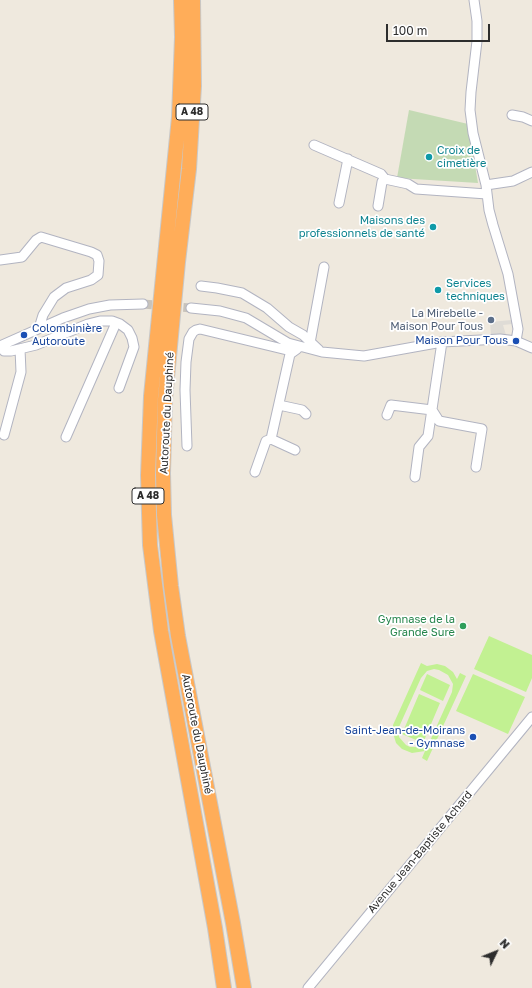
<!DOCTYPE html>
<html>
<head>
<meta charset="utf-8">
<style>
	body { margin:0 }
	#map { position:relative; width:532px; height:988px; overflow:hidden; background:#efe9de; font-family:"Golos Text",sans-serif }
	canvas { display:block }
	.north { position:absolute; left:476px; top:932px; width:40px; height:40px; -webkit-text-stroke:3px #fff; paint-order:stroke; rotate:47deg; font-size:11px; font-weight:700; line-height:16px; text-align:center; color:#2d2d2d }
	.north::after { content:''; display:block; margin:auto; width:14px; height:18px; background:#2d2d2d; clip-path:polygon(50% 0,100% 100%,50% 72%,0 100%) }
	.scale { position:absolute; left:386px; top:24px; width:104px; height:18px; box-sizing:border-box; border:2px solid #2d2d2d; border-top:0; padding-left:5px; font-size:12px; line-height:14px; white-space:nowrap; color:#2d2d2d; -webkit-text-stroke:3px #fff; paint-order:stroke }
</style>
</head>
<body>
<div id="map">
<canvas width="532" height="988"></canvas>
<div class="north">N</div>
<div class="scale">100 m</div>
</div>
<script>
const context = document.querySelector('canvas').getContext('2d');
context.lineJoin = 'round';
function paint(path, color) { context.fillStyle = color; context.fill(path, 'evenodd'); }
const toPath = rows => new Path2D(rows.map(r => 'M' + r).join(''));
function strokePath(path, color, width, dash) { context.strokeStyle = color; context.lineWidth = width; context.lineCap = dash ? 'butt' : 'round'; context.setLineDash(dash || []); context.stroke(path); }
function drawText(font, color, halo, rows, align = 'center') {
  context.font = font + ' "Golos Text",sans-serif'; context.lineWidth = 3.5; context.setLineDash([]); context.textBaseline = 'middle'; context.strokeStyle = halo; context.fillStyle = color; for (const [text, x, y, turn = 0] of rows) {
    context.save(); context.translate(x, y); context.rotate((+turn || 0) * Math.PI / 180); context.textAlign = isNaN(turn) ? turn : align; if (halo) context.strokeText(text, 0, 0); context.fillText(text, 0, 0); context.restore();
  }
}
paint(toPath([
	[409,110,468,124,478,183,397,178]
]), '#c4dab4');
paint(toPath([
	[489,636,532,655,532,678,526,692,474,669],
	[421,663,427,666,437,664,445,666,453,672,457,679,460,673,466,676,427,761,422,758,425,751,412,753,402,749,396,743,393,733,393,725],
	[434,669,439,670,448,675,453,684,452,692,430,741,421,747,410,747,406,745,399,737,399,727,421,678,427,671],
	[427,674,450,685,443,701,420,690],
	[473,674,525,697,508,734,456,711],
	[419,694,440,703,423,743,402,734]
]), '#c2f192');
paint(toPath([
	[512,320,512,324,503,325,506,335,491,335,490,322]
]), '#dfdcd6');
strokePath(toPath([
	[143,304,191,308]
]), '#c8c3bb', 9, [9, 4.5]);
const minor = toPath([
	[474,0,477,21,477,41,471,92,470,110,473,133,486,185,489,210,493,225,508,274,518,329,516,341],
	[512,115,523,117,532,121],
	[314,145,381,174,385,179,408,184,416,189,487,194],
	[486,185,513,181,532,172],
	[339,203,348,159],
	[378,206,382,182,385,179],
	[0,260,22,257,36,240,41,237,91,252,97,255,99,261,98,275,91,280,66,288,54,297,43,315,39,328],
	[201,286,217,288,242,293,267,308,289,327,303,335,319,350],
	[191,308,220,311,246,318,288,343,322,352,364,356,442,342,500,339,516,341,532,348],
	[310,343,324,267],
	[0,346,63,318,89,309,110,305,143,304],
	[0,347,4,351,11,351,36,345,88,324,100,321,112,321,120,324,128,330,132,338,134,347,119,388],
	[279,405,302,410,306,414],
	[387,415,391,405,432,410,439,421,482,429,476,467],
	[4,435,21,372,20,349],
	[66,437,116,323],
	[187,446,185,390,186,362,189,339,193,332,196,330,200,329,287,350,300,347],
	[295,450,271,439,290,354,297,349],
	[255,472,266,441,271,439],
	[415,477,419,447,428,436,442,342],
	[308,988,532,717]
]);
const highway = toPath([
	[181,0,182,37,179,117,151,396,148,475,149,513,150,545,161,631,215,928,224,988],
	[193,0,194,86,189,169,178,262,165,399,163,473,164,515,171,586,178,636,233,923,244,988]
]);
strokePath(minor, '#b2b4c1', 11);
strokePath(highway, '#c8c8c8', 16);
strokePath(minor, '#fff', 9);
strokePath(highway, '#ffad59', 14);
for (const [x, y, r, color] of [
	[429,157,4,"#0f9aa8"],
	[433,227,4,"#0f9aa8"],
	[438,290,4,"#0f9aa8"],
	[491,320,4,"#5c6f8a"],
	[24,335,4,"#1a4fb4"],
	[516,341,4,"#1a4fb4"],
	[463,626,4,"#2e9e5b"],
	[473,737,4,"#1a4fb4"]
]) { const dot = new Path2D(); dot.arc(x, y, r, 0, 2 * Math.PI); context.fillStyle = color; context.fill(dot); strokePath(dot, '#fff', 1.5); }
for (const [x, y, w] of [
	[192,112,32],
	[148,496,32]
]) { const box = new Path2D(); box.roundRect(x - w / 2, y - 8, w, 16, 3); context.fillStyle = '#fff'; context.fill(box); strokePath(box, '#2d2d2d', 1); }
drawText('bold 10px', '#2d2d2d', null, [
	["A 48",192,112],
	["A 48",148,496]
]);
drawText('11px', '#0d838f', '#fff', [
	["Croix de",437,151],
	["cimetière",437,164],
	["Maisons des",425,221,"right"],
	["professionnels de santé",425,234,"right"],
	["Services",446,284],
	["techniques",446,297]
], 'left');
drawText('11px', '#4e5e75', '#fff', [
	["La Mirebelle -",483,314],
	["Maison Pour Tous",483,327]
], 'right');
drawText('11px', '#164399', '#fff', [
	["Colombinière",32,329,"left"],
	["Autoroute",32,342,"left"],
	["Maison Pour Tous",508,341],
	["Saint-Jean-de-Moirans",465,731],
	["- Gymnase",465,744]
], 'right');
drawText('11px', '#2d2d2d', '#fff', [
	["Autoroute du Dauphiné",167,413,-87],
	["Autoroute du Dauphiné",197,734,79],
	["Avenue Jean-Baptiste Achard",420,852,-50]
]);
drawText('11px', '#27864d', '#fff', [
	["Gymnase de la",455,620],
	["Grande Sure",455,633]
], 'right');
</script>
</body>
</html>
